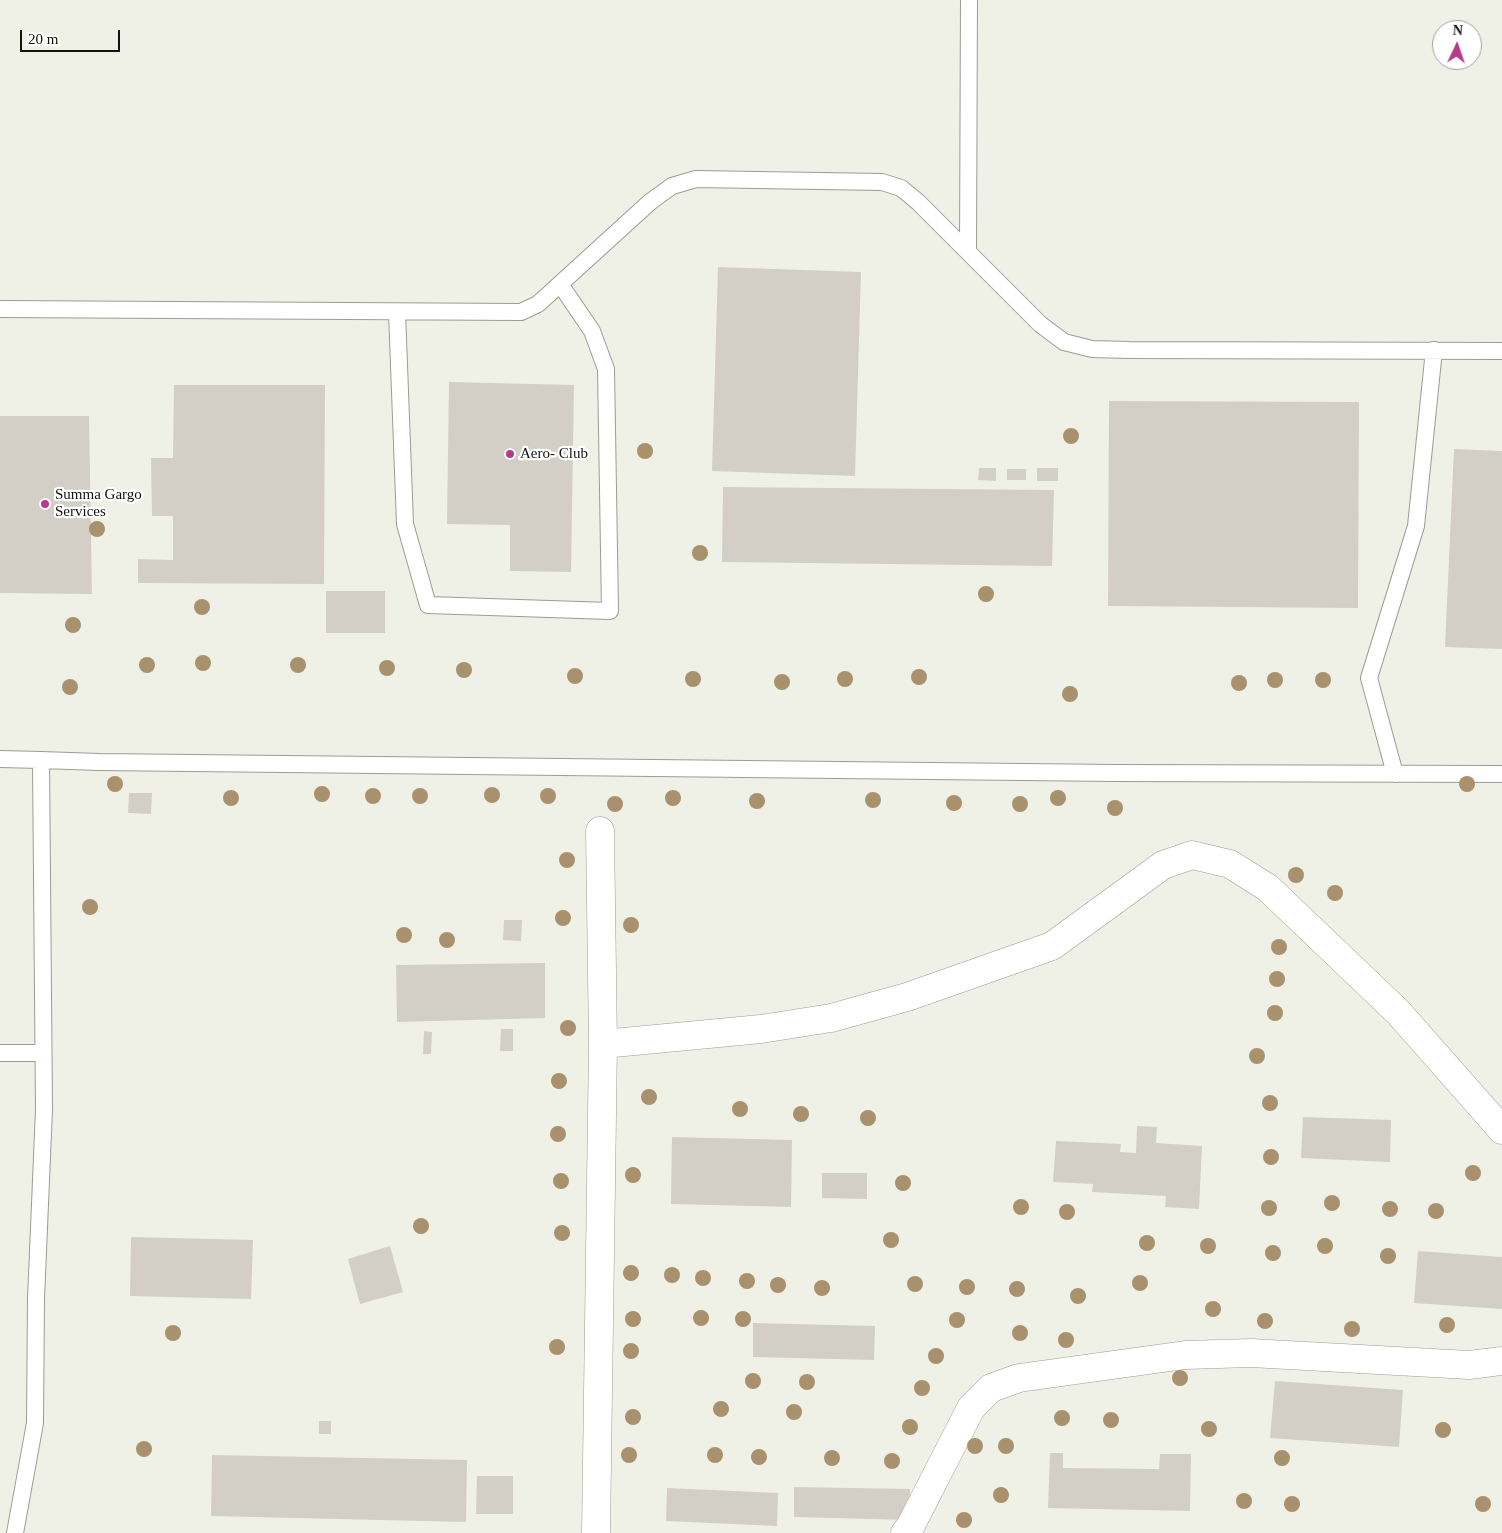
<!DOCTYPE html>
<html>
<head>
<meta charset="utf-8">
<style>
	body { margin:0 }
	#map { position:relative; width:1502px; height:1533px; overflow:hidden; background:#eff1e7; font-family:"Times New Roman",serif }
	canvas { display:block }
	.north { position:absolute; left:1432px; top:20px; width:50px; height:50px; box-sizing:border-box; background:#fff; border:1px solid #a1a19f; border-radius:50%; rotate:3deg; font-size:14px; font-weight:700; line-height:20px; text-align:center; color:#131410 }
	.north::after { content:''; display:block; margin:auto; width:18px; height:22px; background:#b63b8b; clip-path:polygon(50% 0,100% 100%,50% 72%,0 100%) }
	.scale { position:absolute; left:20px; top:30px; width:100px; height:22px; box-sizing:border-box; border:2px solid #131410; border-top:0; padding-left:6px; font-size:15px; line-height:18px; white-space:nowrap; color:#131410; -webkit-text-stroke:4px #fff; paint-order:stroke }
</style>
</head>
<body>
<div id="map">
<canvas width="1502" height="1533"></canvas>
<div class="north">N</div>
<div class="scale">20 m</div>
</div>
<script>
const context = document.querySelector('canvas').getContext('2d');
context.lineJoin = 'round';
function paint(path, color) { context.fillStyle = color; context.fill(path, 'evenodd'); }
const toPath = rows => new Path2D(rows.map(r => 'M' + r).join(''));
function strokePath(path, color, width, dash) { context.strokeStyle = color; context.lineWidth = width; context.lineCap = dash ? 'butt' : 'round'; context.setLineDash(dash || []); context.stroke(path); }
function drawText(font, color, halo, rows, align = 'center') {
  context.font = font + ' "Times New Roman",serif'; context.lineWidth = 4.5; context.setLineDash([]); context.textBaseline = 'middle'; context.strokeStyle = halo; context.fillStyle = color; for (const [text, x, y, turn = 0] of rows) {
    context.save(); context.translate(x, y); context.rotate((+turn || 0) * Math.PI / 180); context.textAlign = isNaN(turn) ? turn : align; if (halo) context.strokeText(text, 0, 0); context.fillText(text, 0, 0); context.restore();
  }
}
paint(toPath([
	[718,267,861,272,855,476,712,471],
	[449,382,574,385,571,572,510,571,510,525,447,524],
	[174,385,325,385,324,584,138,583,138,559,173,560,173,516,152,516,151,458,173,458],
	[1109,401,1359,402,1358,608,1108,606],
	[0,416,89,416,92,594,0,593],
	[1454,449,1502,451,1502,649,1445,647],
	[979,468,996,468,996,481,978,480],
	[1037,468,1058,468,1058,481,1037,481],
	[1007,469,1026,469,1026,480,1007,480],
	[723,487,1054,490,1052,566,722,562],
	[326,591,385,591,385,633,326,633],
	[129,793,152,793,151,814,128,813],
	[504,920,522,920,521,941,503,940],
	[545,963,545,1018,397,1022,396,965],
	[501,1029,513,1029,513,1051,500,1051],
	[424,1031,432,1032,431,1054,423,1054],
	[1303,1117,1391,1120,1390,1162,1301,1158],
	[1137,1126,1157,1127,1156,1143,1202,1146,1199,1209,1165,1207,1166,1196,1092,1192,1093,1184,1053,1182,1056,1141,1121,1144,1120,1152,1136,1153],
	[672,1137,792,1140,791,1207,671,1204],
	[822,1173,867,1173,867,1199,822,1198],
	[131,1237,253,1240,251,1299,130,1296],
	[390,1246,403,1292,360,1304,348,1259],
	[1418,1251,1502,1257,1502,1309,1414,1303],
	[753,1323,875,1326,874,1360,753,1357],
	[1275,1381,1403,1390,1399,1447,1270,1438],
	[319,1421,331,1421,331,1434,319,1434],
	[1050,1453,1063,1453,1063,1468,1159,1469,1160,1454,1191,1454,1190,1511,1048,1508],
	[212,1455,467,1460,466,1522,211,1516],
	[477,1476,513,1476,513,1514,476,1514],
	[794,1487,910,1489,909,1520,794,1517],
	[667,1488,778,1493,777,1526,666,1521]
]), '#d3cfc6');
const service = toPath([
	[968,252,969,0],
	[0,309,521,312,538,304,650,202,672,186,696,179,882,182,901,188,918,202,1040,324,1064,342,1092,349,1129,350,1502,351],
	[397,312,405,524,428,605,610,611,606,369,592,331,560,284],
	[0,759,41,760,44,1110,36,1298,35,1423,15,1533],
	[41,760,99,762,1116,773,1502,774],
	[1395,774,1369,678,1416,526,1434,350],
	[0,1053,43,1053]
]);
const minor = toPath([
	[603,1044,761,1029,831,1018,907,997,1052,946,1163,865,1192,855,1230,864,1268,888,1398,1012,1502,1130],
	[596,1533,603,1044,600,831],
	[905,1533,910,1527,971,1408,991,1388,1019,1378,1185,1355,1251,1353,1469,1365,1502,1361]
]);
strokePath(service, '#9b9d94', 18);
strokePath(minor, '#9b9d94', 29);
strokePath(service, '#fff', 16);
strokePath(minor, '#fff', 28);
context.fillStyle = '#a9916d';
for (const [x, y] of [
	[1071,436],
	[645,451],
	[97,529],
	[700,553],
	[986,594],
	[202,607],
	[73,625],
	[203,663],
	[147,665],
	[298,665],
	[387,668],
	[464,670],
	[575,676],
	[919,677],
	[693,679],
	[845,679],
	[1275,680],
	[1323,680],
	[782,682],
	[1239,683],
	[70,687],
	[1070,694],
	[115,784],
	[1467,784],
	[322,794],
	[492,795],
	[373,796],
	[420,796],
	[548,796],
	[231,798],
	[673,798],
	[1058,798],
	[873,800],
	[757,801],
	[954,803],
	[615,804],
	[1020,804],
	[1115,808],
	[567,860],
	[1296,875],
	[1335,893],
	[90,907],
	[563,918],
	[631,925],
	[404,935],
	[447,940],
	[1279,947],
	[1277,979],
	[1275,1013],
	[568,1028],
	[1257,1056],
	[559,1081],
	[649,1097],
	[1270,1103],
	[740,1109],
	[801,1114],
	[868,1118],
	[558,1134],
	[1271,1157],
	[1473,1173],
	[633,1175],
	[561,1181],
	[903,1183],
	[1332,1203],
	[1021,1207],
	[1269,1208],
	[1390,1209],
	[1436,1211],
	[1067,1212],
	[421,1226],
	[562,1233],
	[891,1240],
	[1147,1243],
	[1208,1246],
	[1325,1246],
	[1273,1253],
	[1388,1256],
	[631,1273],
	[672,1275],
	[703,1278],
	[747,1281],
	[1140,1283],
	[915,1284],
	[778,1285],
	[967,1287],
	[822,1288],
	[1017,1289],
	[1078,1296],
	[1213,1309],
	[701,1318],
	[633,1319],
	[743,1319],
	[957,1320],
	[1265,1321],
	[1447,1325],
	[1352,1329],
	[173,1333],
	[1020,1333],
	[1066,1340],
	[557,1347],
	[631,1351],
	[936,1356],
	[1180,1378],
	[753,1381],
	[807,1382],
	[922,1388],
	[721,1409],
	[794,1412],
	[633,1417],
	[1062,1418],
	[1111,1420],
	[910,1427],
	[1209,1429],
	[1443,1430],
	[975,1446],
	[1006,1446],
	[144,1449],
	[629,1455],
	[715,1455],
	[759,1457],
	[832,1458],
	[1282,1458],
	[892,1461],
	[1001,1495],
	[1244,1501],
	[1292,1504],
	[1483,1504],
	[964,1520]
]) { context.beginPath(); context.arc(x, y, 8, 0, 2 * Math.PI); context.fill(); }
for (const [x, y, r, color] of [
	[510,454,5,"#b63b8b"],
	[45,504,5,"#b63b8b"]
]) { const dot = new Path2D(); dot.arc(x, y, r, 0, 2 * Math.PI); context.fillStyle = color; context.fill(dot); strokePath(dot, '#fff', 2); }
drawText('15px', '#131410', '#fff', [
	["Aero- Club",520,454],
	["Summa Gargo",55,495],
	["Services",55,512]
], 'left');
</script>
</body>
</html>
